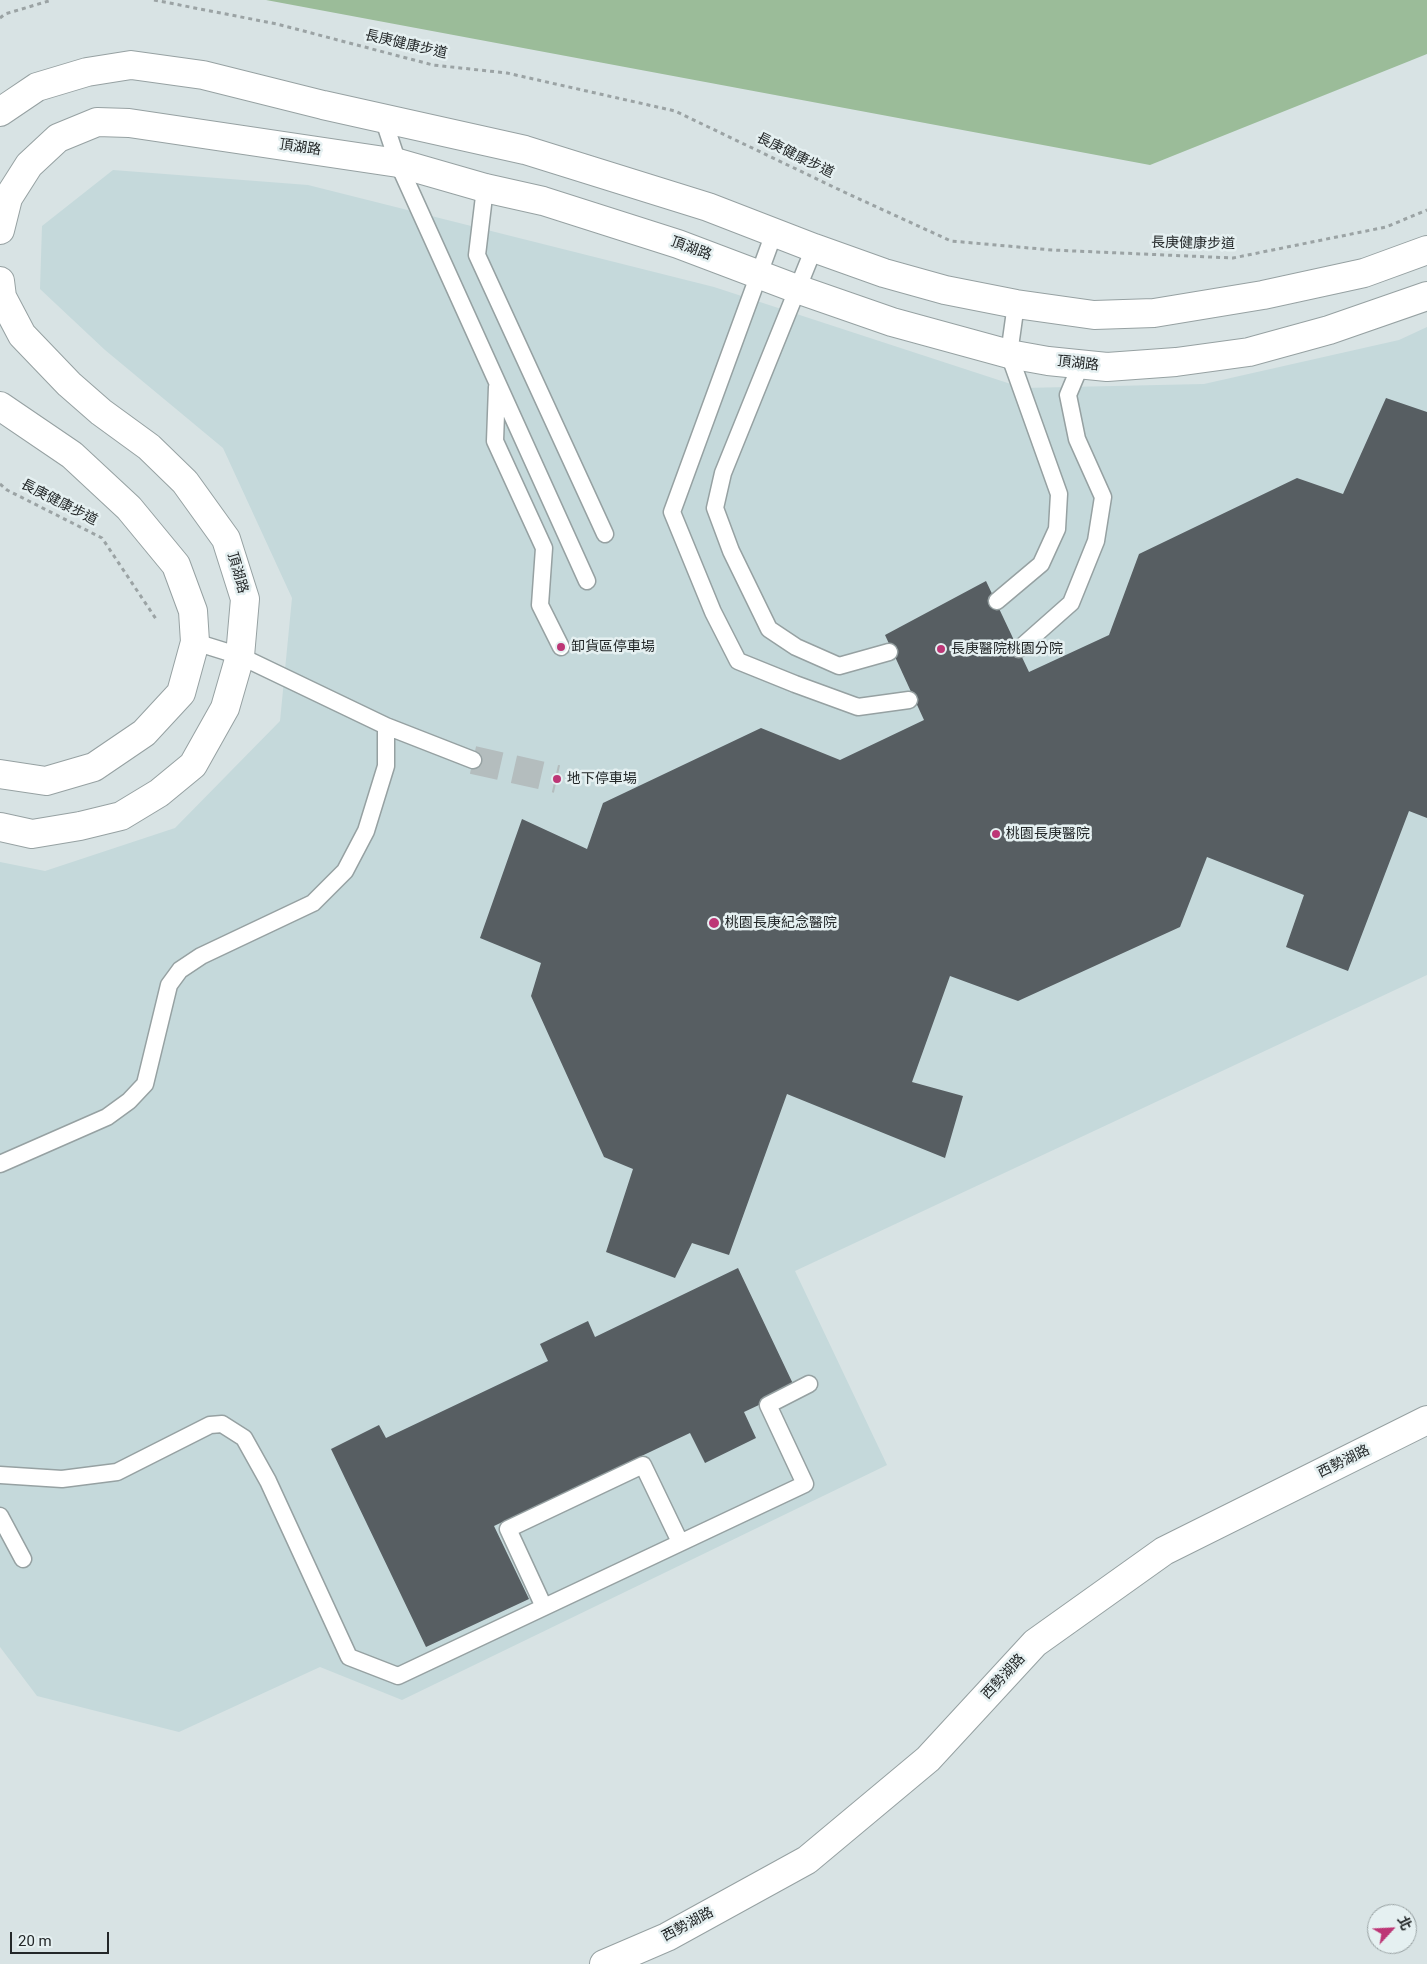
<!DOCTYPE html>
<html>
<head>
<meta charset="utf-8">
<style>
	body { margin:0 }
	#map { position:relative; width:1427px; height:1964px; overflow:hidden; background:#d8e3e4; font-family:Roboto,"Noto Sans TC",sans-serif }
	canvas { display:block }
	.north { position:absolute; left:1367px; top:1904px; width:50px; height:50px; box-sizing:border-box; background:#e5f0f1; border:1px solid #97a0a1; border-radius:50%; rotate:65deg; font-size:14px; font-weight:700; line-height:20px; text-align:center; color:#232728 }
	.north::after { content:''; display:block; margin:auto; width:18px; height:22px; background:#bd3676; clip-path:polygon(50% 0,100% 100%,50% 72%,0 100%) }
	.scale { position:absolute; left:10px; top:1932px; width:99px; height:22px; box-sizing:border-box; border:2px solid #232728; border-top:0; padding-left:6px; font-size:15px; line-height:18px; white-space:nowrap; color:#232728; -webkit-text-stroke:4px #e5f0f1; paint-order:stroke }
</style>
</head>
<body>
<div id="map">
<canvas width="1427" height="1964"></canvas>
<div class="north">北</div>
<div class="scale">20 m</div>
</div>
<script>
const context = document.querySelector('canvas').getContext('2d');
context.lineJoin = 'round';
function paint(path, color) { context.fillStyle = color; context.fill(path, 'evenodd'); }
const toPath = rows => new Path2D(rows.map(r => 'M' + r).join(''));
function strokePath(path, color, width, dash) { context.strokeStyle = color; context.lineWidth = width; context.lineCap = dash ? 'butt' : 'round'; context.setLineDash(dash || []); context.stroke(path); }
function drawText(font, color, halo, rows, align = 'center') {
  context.font = font + ' Roboto,"Noto Sans TC",sans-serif'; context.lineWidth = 5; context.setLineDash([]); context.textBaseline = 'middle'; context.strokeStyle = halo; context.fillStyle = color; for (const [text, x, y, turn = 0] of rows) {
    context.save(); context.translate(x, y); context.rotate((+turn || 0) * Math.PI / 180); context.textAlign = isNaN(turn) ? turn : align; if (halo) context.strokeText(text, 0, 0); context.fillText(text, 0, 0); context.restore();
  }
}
paint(toPath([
	[113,170,308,185,714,287,1023,388,1204,384,1399,340,1427,327,1427,975,795,1271,887,1465,402,1700,320,1667,179,1732,37,1696,0,1647,0,862,45,871,175,828,280,721,292,598,223,448,105,350,40,289,42,226]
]), '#c5d9db');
paint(toPath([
	[266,0,1427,0,1427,54,1150,165]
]), '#9bbc99');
paint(toPath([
	[1386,398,1427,412,1427,818,1409,811,1348,971,1286,947,1304,895,1207,857,1180,927,1018,1001,950,976,912,1082,963,1096,945,1158,787,1094,729,1255,692,1243,675,1278,606,1252,633,1169,604,1157,531,996,541,963,480,938,522,819,587,849,603,803,761,728,840,760,924,720,885,635,986,581,1029,672,1109,635,1139,554,1297,478,1343,494],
	[738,1268,795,1388,744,1412,756,1438,705,1463,690,1433,494,1526,529,1599,426,1647,331,1449,379,1425,386,1438,548,1361,540,1344,588,1321,595,1337]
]), '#575e62');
strokePath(toPath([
	[473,760,557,779]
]), '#b4bdbe', 28, [28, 14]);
const lane = toPath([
	[383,118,398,163,587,581],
	[485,188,477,255,605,534],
	[774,233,672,512,713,612,738,661,795,684,858,707,909,700],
	[814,248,723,473,715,508,731,551,769,629,796,647,839,666,889,652],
	[497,387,495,441,544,548,540,605,561,647],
	[997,601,1041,564,1057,529,1059,494,1009,354,1016,304],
	[195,642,240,656,386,726,473,760],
	[1019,649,1071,603,1096,541,1103,497,1077,439,1068,395,1081,364],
	[0,1164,107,1117,129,1101,145,1084,169,985,180,970,201,956,313,903,345,871,366,831,386,766,386,726],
	[0,1475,62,1479,117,1472,210,1425,222,1424,244,1438,268,1481,349,1657,398,1676,805,1484,768,1405,809,1384],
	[0,1516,23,1559],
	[544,1607,508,1529,643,1465,680,1542]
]);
const street = toPath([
	[0,112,37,87,87,72,131,65,203,75,323,105,525,150,708,207,814,248,884,273,945,290,1016,304,1094,315,1154,313,1263,295,1364,273,1427,250],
	[0,230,8,198,29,165,58,138,97,122,129,123,398,163,485,188,543,201,678,244,797,289,892,322,1009,354,1048,361,1107,367,1176,362,1249,352,1329,330,1427,296],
	[0,281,2,297,22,335,69,384,101,412,149,447,185,482,226,539,245,599,240,656,225,708,193,765,159,793,121,816,80,826,32,834,0,827],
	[0,406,72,455,129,508,176,565,193,611,195,642,181,693,144,733,94,767,46,781,0,774]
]);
const secondary = toPath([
	[604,1964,667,1937,807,1860,928,1759,1035,1643,1164,1551,1427,1420]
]);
strokePath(lane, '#96a1a2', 19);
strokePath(street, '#96a1a2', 30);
strokePath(secondary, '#96a1a2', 30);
strokePath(toPath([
	[154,0,277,24,433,65,507,73,675,111,844,192,951,241,1052,250,1233,258,1386,227,1427,210],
	[0,18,5,14,52,0],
	[0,484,7,490,102,538,156,619]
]), '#9ba3a4', 3, [4, 4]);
strokePath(lane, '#fff', 16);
strokePath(street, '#fff', 28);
strokePath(secondary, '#fff', 28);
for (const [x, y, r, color] of [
	[561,647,5,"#bd3676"],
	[941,649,5,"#bd3676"],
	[557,779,5,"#bd3676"],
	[996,834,5,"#bd3676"],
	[714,923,6,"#bd3676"]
]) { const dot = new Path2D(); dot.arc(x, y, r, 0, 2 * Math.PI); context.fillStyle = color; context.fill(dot); strokePath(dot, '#e5f0f1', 2); }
drawText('14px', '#232728', '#e5f0f1', [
	["長庚健康步道",406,45,13],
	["頂湖路",300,148,8],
	["長庚健康步道",795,156,26],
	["長庚健康步道",1193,244,1],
	["頂湖路",691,249,20],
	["頂湖路",1078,364,6],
	["長庚健康步道",59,503,27],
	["頂湖路",237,573,74],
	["西勢湖路",1344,1462,-26],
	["西勢湖路",1004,1677,-47],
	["西勢湖路",688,1925,-28]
]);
drawText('14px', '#232728', '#e5f0f1', [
	["卸貨區停車場",571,647],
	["長庚醫院桃園分院",951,649],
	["地下停車場",567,779],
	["桃園長庚醫院",1006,834],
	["桃園長庚紀念醫院",725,923]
], 'left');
</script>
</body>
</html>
